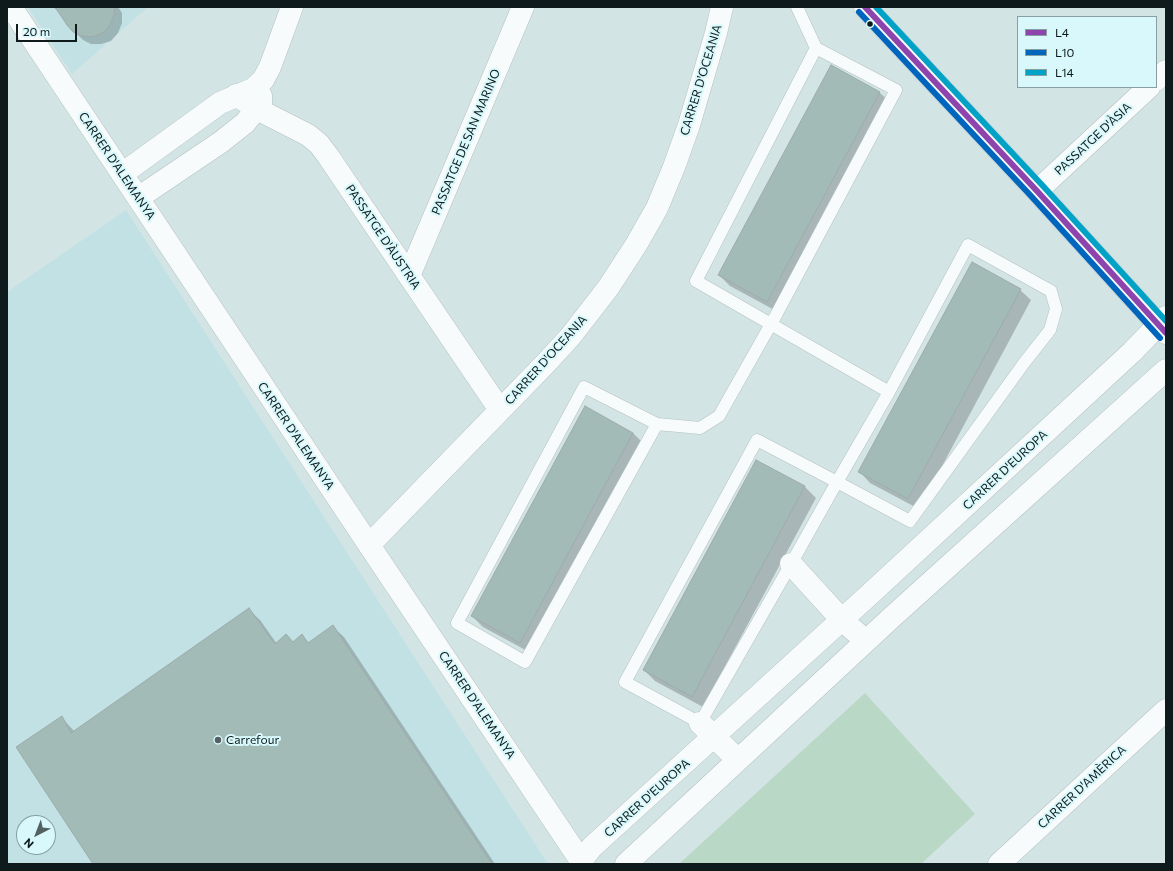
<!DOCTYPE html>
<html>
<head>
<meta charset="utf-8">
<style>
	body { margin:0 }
	#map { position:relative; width:1173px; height:871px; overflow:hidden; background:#d3e4e5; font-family:Commissioner,sans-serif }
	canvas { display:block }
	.frame { position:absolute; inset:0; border:8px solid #0e1a1b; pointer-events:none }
	.legend { position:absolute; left:1017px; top:16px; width:140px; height:72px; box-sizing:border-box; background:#d8f8fb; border:1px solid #879fa1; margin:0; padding:5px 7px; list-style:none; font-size:12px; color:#0e1a1b }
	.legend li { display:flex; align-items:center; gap:8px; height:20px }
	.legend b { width:20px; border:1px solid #879fa1 }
	.north { position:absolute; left:16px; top:815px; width:40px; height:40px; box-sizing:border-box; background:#d8f8fb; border:1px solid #879fa1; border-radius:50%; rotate:222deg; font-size:11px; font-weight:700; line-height:16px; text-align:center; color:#0e1a1b }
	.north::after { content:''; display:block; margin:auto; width:14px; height:18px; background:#536162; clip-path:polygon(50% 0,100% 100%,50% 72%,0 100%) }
	.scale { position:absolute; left:16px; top:24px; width:61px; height:18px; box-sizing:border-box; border:2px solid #0e1a1b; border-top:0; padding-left:5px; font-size:12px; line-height:14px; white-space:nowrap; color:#0e1a1b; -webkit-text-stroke:3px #d8f8fb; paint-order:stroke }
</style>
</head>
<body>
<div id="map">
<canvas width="1173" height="871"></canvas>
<div class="frame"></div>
<ul class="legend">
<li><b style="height:5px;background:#8e44ad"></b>L4</li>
<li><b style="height:5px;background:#0065bd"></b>L10</li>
<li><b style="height:5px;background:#01a2c5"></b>L14</li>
</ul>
<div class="north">N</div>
<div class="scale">20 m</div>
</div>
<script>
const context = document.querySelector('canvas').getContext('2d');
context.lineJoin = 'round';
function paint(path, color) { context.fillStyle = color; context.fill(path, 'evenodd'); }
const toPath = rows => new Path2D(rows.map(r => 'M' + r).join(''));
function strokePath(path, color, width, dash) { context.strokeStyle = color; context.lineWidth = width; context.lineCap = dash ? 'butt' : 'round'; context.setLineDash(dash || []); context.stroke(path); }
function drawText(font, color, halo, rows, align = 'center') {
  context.font = font + ' Commissioner,sans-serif'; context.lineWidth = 4; context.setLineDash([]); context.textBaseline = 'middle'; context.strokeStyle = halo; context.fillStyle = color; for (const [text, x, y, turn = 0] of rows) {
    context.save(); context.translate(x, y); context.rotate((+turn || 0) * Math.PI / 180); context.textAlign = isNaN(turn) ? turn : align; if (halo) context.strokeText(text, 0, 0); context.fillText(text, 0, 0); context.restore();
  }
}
paint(toPath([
	[28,7,148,7,72,74],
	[126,210,548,864,7,864,7,292],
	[24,823,48,823,48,847,24,847]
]), '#c2e1e4');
paint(toPath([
	[865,693,975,814,921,864,679,864]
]), '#bad8c6');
paint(toPath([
	[53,7,118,7,122,13,122,23,118,33,111,41,101,44,91,44,83,40,68,25,61,14],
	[832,66,880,93,891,103,778,312,730,286,719,275],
	[1020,290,1031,300,919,509,870,483,860,472],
	[585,407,633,433,644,444,531,653,483,627,472,616],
	[757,461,805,487,816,498,703,707,655,681,644,670],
	[249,610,260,620,277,644,293,643,301,636,309,643,333,627,344,637,495,864,94,864,62,718,75,732]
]), '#0003');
const building = toPath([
	[55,7,115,7,114,15,110,25,103,33,92,37,82,36,73,32,67,25,55,7],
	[831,65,880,92,767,302,718,275,831,65],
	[972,262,1021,289,908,499,858,472,972,262],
	[585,406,633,433,520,643,471,616,585,406],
	[756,460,805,486,692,697,643,670,756,460],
	[249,608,275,644,286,634,293,642,302,634,308,643,333,625,492,864,93,864,16,747,62,716,71,733,249,608]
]);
paint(building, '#a2bbb7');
strokePath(building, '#9eabaa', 1);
const service = toPath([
	[797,7,816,48,696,281,889,392,837,482,791,564,700,723,625,682,757,440,837,482,910,521,1024,363,1050,330,1056,309,1051,291,968,245,889,392],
	[657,424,525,662,457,623,584,387,657,424,700,428,719,416,775,317,896,90,816,48]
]);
const minor = toPath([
	[11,7,369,545,583,864],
	[865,7,1037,191,1166,333],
	[1156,80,1166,71],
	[236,95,257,109,308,135,319,144,328,156,500,410],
	[122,174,220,103,253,89,263,80,270,67,292,7],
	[1037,191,1149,87],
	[138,198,221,142,245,123,261,103,261,96],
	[409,276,523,7],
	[369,545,546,363,570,337,608,288,636,245,657,208,674,167,689,125,716,33,722,7],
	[791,564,842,620,866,641],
	[700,723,738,760],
	[581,861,592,847,869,595,1132,352,1166,317],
	[626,864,891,618,1166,370],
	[999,864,1166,710]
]);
strokePath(service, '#b4c1c2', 13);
strokePath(minor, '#b4c1c2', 23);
strokePath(service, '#f8fbfb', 12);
strokePath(minor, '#f8fbfb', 22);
strokePath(toPath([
	[865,7,1037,191,1166,333]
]), '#8e44ad', 6);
strokePath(toPath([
	[859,12,1031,196,1160,338]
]), '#0065bd', 6);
strokePath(toPath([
	[876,7,1043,186,1166,321]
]), '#01a2c5', 6);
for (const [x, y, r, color] of [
	[870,24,3.5,"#0e1a1b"],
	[218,740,4,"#536162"]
]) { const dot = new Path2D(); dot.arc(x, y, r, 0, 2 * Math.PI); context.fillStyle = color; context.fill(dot); strokePath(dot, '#d8f8fb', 1.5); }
drawText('12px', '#0e1a1b', '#d8f8fb', [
	["CARRER D'OCEANIA",701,80,-73],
	["PASSATGE D'ÀSIA",1093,139,-43],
	["PASSATGE DE SAN MARINO",466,142,-67],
	["CARRER D'ALEMANYA",117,166,56],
	["PASSATGE D'ÀUSTRIA",383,237,56],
	["CARRER D'OCEANIA",546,360,-48],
	["CARRER D'ALEMANYA",296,436,56],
	["CARRER D'EUROPA",1005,470,-43],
	["CARRER D'ALEMANYA",477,705,56],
	["CARRER D'AMÈRICA",1082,787,-43],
	["CARRER D'EUROPA",647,798,-42]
]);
drawText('12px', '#0e1a1b', '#d8f8fb', [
	["Carrefour",226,740]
], 'left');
</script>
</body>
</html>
